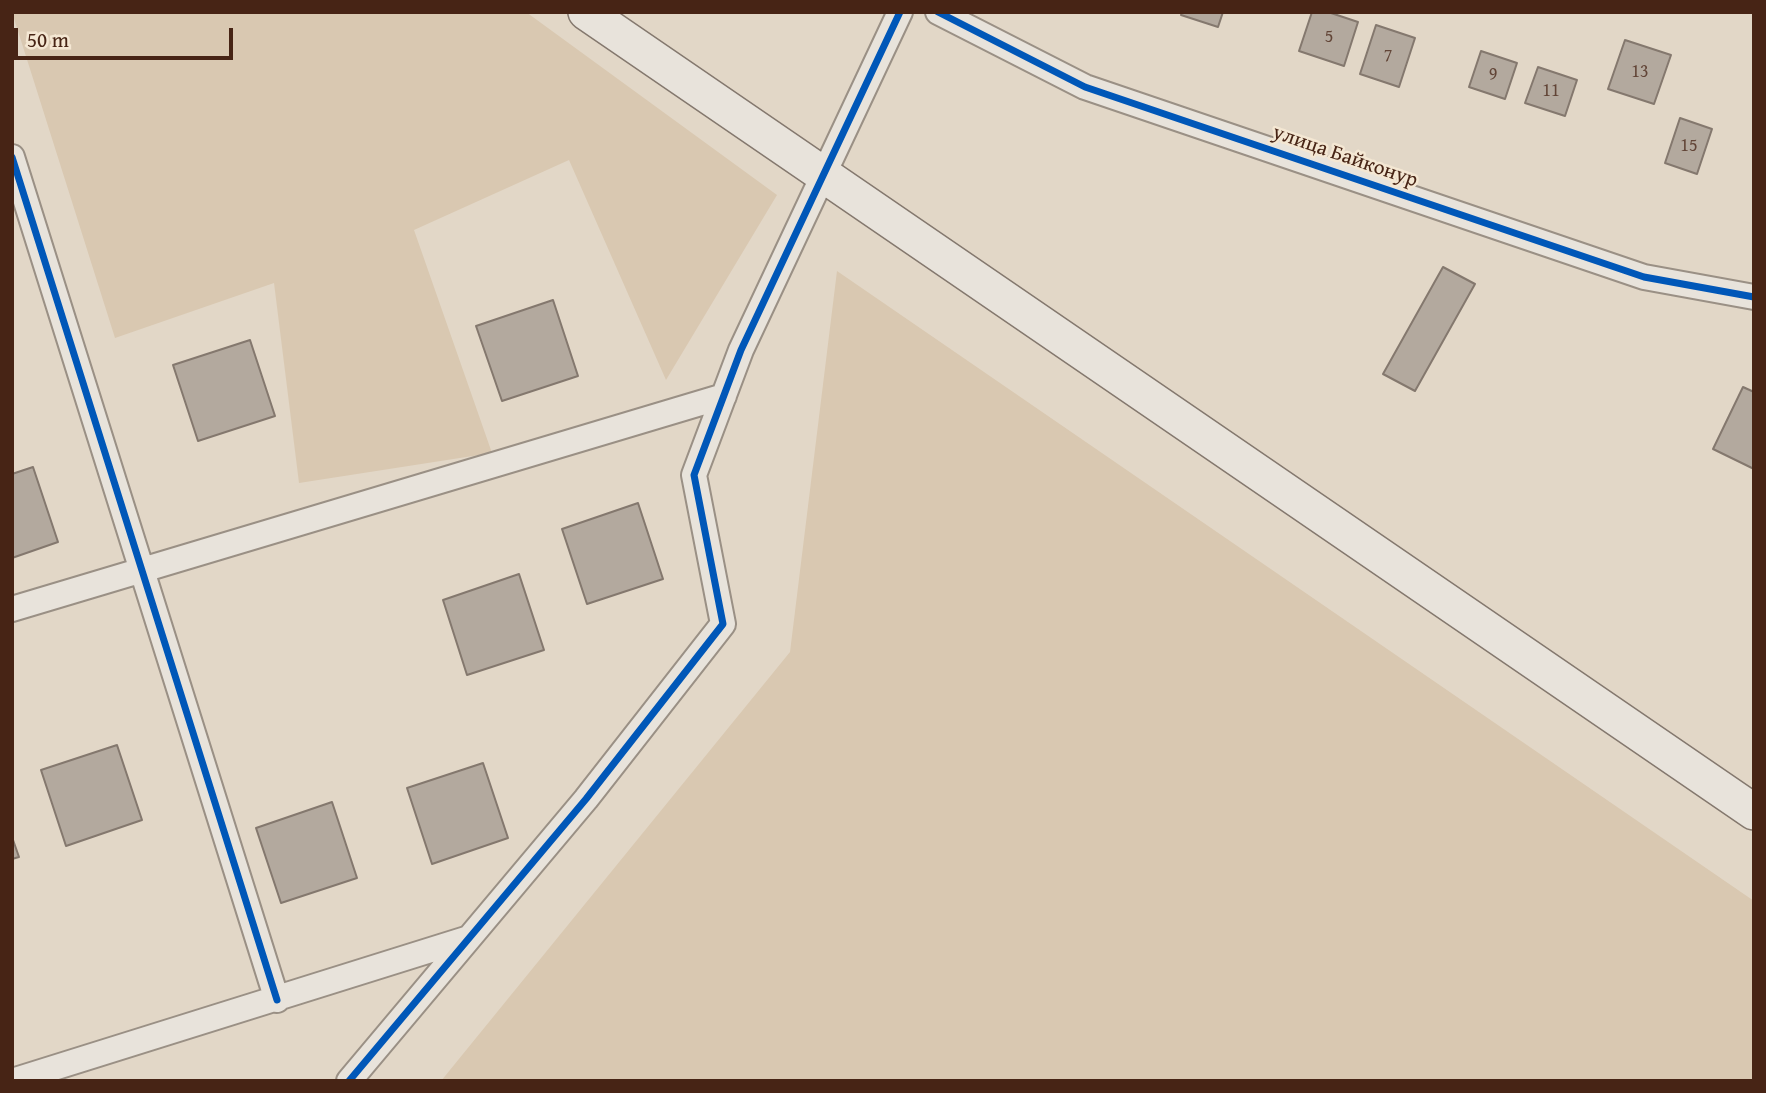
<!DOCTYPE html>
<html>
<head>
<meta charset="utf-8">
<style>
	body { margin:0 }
	#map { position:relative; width:1766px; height:1093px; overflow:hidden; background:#e2d7c7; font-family:"Gentium Book Plus",serif }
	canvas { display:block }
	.frame { position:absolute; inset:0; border:14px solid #472415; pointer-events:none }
	.scale { position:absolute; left:14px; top:28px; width:219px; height:32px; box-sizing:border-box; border:4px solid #472415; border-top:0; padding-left:9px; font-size:21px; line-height:24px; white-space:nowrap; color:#472415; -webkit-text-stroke:5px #f4e7d3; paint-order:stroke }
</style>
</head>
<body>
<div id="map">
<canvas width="1766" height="1093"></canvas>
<div class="frame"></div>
<div class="scale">50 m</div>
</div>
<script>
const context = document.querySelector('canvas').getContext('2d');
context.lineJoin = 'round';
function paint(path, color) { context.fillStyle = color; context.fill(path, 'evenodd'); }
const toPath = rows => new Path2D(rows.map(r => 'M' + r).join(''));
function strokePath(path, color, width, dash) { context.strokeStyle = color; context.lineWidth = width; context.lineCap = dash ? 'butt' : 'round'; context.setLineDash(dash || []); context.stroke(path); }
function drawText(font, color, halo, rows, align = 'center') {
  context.font = font + ' "Gentium Book Plus",serif'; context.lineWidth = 5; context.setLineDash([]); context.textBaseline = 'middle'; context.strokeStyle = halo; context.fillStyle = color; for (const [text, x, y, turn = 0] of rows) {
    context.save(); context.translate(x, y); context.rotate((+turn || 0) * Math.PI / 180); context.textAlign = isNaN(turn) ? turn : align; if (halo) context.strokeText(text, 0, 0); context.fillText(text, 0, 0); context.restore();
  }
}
paint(toPath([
	[12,12,526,12,777,195,666,380,569,160,414,230,492,453,299,483,274,283,115,338],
	[837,271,1754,901,1754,1081,441,1081,790,652]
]), '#d9c8b1');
const building = toPath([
	[1182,12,1223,12,1218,27,1181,15,1182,12],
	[1312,12,1328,12,1358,22,1344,66,1299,51,1312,12],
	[1376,25,1415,38,1399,87,1360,74,1376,25],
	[1625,40,1671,55,1654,104,1608,89,1625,40],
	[1481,51,1517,63,1505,99,1469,87,1481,51],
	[1538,67,1577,80,1565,116,1525,103,1538,67],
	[1680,118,1712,129,1697,174,1665,163,1680,118],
	[1443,267,1475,284,1415,391,1383,374,1443,267],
	[553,300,578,376,502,401,476,326,553,300],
	[250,340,275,416,198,441,173,365,250,340],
	[1743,387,1754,392,1754,469,1713,449,1743,387],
	[33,467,58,542,12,558,12,474,33,467],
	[638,503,663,579,587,604,562,529,638,503],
	[519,574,544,650,467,675,443,600,519,574],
	[117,745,142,820,66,846,41,770,117,745],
	[483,763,508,838,432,864,407,788,483,763],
	[332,802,357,878,281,903,256,828,332,802],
	[12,837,19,857,12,859,12,837]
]);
paint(building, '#b3a99e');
strokePath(building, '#84786e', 2);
const minor = toPath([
	[938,12,1085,87,1644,277,1754,297],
	[12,157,277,1000],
	[12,609,724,396],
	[12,1081,469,938],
	[349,1081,586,799,723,624,694,475,741,350,900,12]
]);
const secondary = toPath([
	[586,12,1754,812]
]);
strokePath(minor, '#9a9085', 28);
strokePath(secondary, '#84786e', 38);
strokePath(minor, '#e8e3db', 24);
strokePath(secondary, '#e8e3db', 35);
strokePath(toPath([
	[938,12,1085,87,1644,277,1754,297],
	[12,157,277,1000],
	[349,1081,586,799,723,624,694,475,741,350,900,12]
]), '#0057b8', 7);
drawText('18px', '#624537', null, [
	["5",1329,37],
	["7",1388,56],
	["13",1640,72],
	["9",1493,75],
	["11",1551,91],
	["15",1689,146]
]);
drawText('21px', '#472415', '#f4e7d3', [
	["улица Байконур",1345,157,19]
]);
</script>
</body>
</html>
